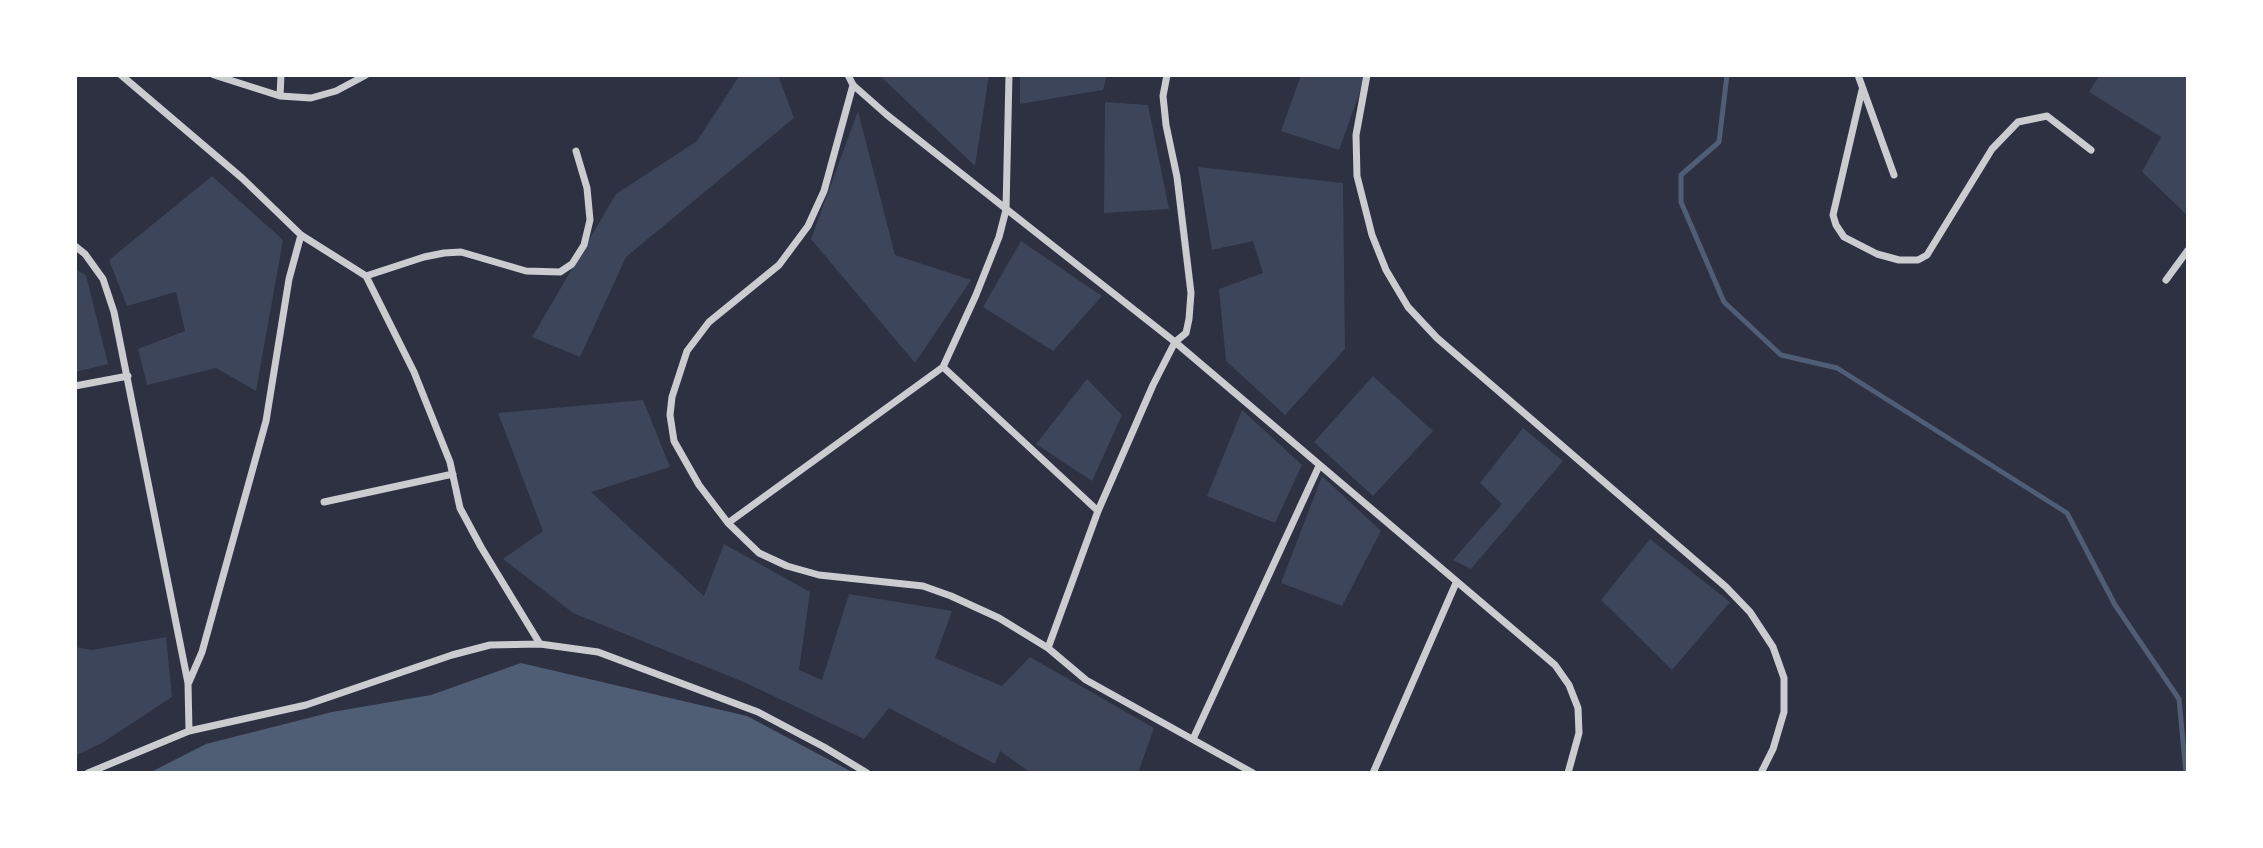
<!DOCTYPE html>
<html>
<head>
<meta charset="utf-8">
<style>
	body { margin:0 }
	#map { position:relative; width:2263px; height:848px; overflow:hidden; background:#2d3142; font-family:Barlow,sans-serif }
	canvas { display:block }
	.frame { position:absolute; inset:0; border:77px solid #fff; pointer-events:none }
</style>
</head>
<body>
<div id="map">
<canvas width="2263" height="848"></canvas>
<div class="frame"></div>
</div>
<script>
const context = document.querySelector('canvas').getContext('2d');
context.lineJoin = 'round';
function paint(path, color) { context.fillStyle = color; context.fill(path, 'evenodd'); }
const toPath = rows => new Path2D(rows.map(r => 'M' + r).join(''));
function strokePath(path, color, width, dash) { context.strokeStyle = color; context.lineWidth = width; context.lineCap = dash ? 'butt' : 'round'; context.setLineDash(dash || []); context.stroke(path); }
paint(toPath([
	[740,75,778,75,794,118,626,257,580,357,532,337,616,194,697,141],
	[879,75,989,75,975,166],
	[1020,75,1107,75,1103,90,1020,104],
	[1301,75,1366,75,1339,150,1281,131],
	[2100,75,2188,75,2188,147,2186,150,2188,152,2188,216,2142,172,2161,137,2089,92],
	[1105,102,1148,105,1169,209,1104,213],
	[858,111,895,255,971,280,915,363,811,239],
	[1198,167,1343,183,1345,349,1285,415,1226,361,1219,289,1263,273,1253,241,1212,250],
	[212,176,283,240,256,391,216,368,147,385,138,349,185,331,176,292,127,306,109,260],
	[1021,241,1102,296,1053,351,983,307],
	[75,269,86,275,108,364,75,372],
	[1373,376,1433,431,1373,496,1314,442],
	[1087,379,1122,415,1092,481,1036,444],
	[643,400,670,467,591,492,704,596,724,544,810,592,799,670,822,680,849,594,952,611,935,658,1002,686,1030,657,1154,728,1138,773,1031,773,1000,751,995,764,889,708,864,739,746,683,573,613,503,559,543,531,498,413],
	[1242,410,1302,465,1275,523,1207,496],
	[1523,428,1563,461,1471,569,1453,560,1502,504,1480,483],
	[1322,476,1381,531,1342,606,1281,583],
	[1650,539,1730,602,1672,670,1601,600],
	[166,637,172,697,102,743,75,756,75,647,92,650]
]), '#3c4559');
paint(toPath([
	[521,663,747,716,854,773,149,773,206,744,332,712,431,695]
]), '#4f5d75');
strokePath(toPath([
	[1727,75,1719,142,1681,175,1681,202,1724,302,1781,355,1837,368,2067,513,2115,605,2179,699,2186,773]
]), '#4f5d75', 5);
strokePath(toPath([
	[121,75,242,178,301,235,366,276,414,372,450,462,460,508,481,547,540,644],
	[214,75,280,96,311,98,336,91,366,75],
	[848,75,853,85,887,115,1175,342,1555,665,1569,685,1578,708,1579,733,1568,773],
	[1367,75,1356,135,1357,176,1372,235,1386,270,1408,307,1437,338,1726,587,1750,612,1773,647,1784,678,1784,712,1773,749,1761,773],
	[1858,75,1894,175],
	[853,85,824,191,808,226,779,265,709,322,687,351,672,397,670,415,674,441,699,485,728,523,759,553,787,566,819,575,923,586,951,596,999,618,1048,648,1086,680,1253,773],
	[1862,90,1833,215,1836,225,1844,237,1877,254,1899,260,1918,260,1927,255,1992,149,2018,122,2047,116,2091,150],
	[280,96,281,75],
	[75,246,85,254,103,279,114,312,188,683,189,731],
	[366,276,424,257,444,253,461,252,526,271,560,272,572,264,584,245,590,220,587,188,576,151],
	[2166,280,2188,250],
	[943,367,1098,511],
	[75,386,128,376],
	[324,502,453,474],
	[728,523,943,367,976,295,999,237,1006,210,1009,75],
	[1048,648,1098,511,1153,385,1175,342,1186,333,1189,319,1191,293,1177,177,1166,125,1163,96,1167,75],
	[189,682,202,652,266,421,289,279,301,235],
	[1193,739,1319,466],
	[88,773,189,731,306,705,452,655,490,645,540,644,598,652,758,712,824,747,867,773],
	[1373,773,1456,583]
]), '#caccd0', 7);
</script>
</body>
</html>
